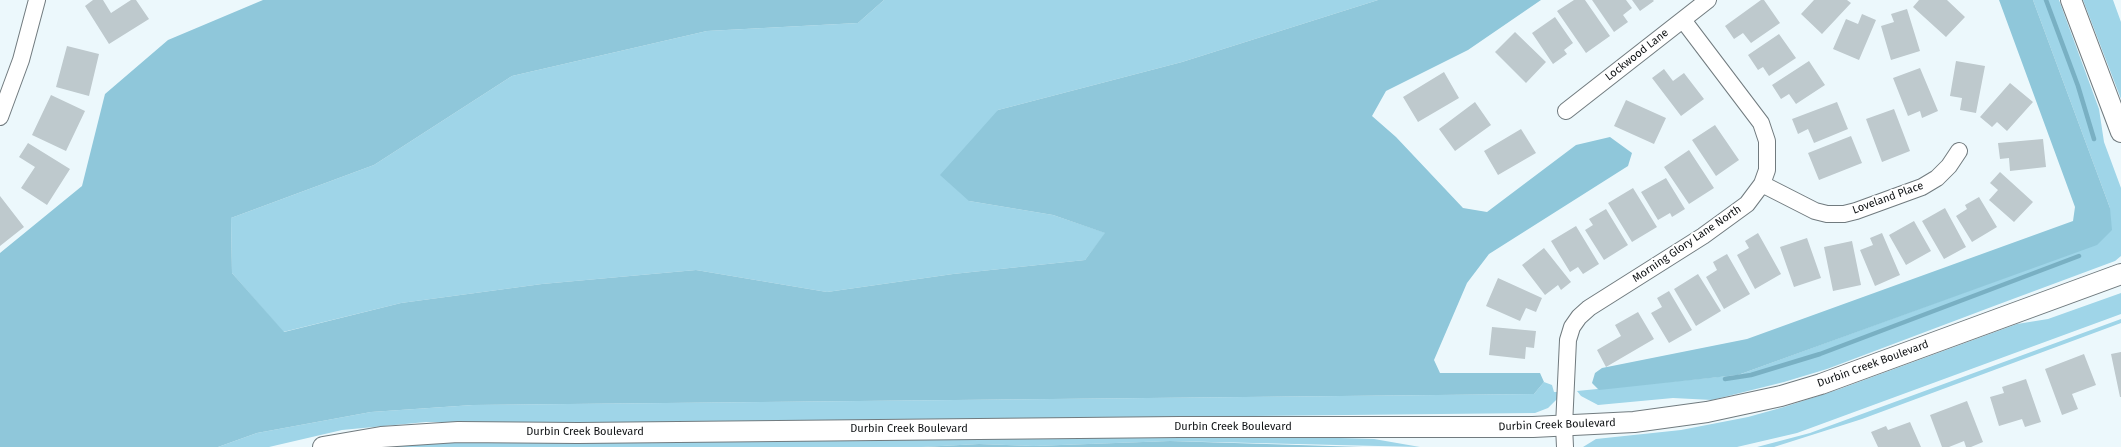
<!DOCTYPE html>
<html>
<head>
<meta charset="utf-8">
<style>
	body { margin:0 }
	canvas { display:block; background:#ecf8fc }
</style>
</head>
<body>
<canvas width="2121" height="447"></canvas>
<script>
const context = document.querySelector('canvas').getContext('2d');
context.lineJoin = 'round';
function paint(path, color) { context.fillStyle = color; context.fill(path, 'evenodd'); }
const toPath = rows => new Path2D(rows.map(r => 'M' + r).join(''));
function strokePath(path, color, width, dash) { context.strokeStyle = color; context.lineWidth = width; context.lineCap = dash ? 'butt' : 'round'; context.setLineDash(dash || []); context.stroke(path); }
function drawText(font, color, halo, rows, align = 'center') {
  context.font = font + ' "Fira Sans",sans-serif'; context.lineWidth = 4; context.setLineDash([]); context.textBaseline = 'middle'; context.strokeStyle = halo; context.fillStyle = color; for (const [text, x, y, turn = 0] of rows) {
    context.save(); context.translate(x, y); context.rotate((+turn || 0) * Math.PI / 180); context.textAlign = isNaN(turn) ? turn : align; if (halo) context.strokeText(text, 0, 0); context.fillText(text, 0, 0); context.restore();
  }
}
paint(toPath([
	[884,0,1378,0,1182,62,998,110,969,201,1053,215,1106,233,1085,260,953,274,827,292,696,270,542,284,401,303,283,332,232,273,231,218,374,165,512,76,707,31,858,23],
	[2033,0,2059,0,2099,109,2104,142,2121,188,2121,256,2115,261,1994,306,1827,369,1784,382,1712,400,1673,398,1598,405,1581,396,1577,391,1738,375,2097,244,2110,208],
	[2083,0,2113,0,2121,22,2121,99],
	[2121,293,2121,314,1797,433,1737,447,1583,447,1596,439,1681,430,1748,417,1784,407,1837,390,2017,324,2048,319],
	[2121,319,2121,323,1862,419,1774,447,1757,447,1810,433],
	[1544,382,1552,385,1554,392,1558,392,1557,399,1548,408,1535,413,596,423,426,422,342,430,269,447,218,447,257,433,371,412,473,405,1534,394],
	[1239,435,1374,439,1420,447,1170,441,1034,446,979,444,922,447,388,447,441,442]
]), '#9fd5e8');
paint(toPath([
	[263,0,884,0,858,23,707,31,512,76,374,165,231,218,232,273,284,332,401,303,542,284,696,270,827,292,953,274,1085,260,1105,233,1053,215,969,201,940,175,998,110,1182,62,1378,0,1541,0,1468,50,1386,91,1372,116,1396,137,1463,208,1487,212,1576,145,1610,137,1632,153,1628,166,1489,254,1467,283,1434,360,1440,373,1540,373,1544,382,1534,394,473,405,371,412,257,433,218,447,0,447,0,253,82,186,105,94,168,40],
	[1999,0,2033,0,2110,208,2112,230,2097,245,1738,375,1599,390,1592,383,1595,373,1602,368,1747,339,2073,221,2075,207],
	[1170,441,1363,447,922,447,979,444,1034,446]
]), '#8fc7da');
strokePath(toPath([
	[2046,0,2078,86,2094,139],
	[1725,379,1751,375,1820,354,2079,256]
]), '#79b0c3', 4.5);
paint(toPath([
	[93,0,103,0,111,13,131,0,136,0,149,19,109,44,85,6],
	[1574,0,1585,0,1610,36,1586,53,1557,11],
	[1592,0,1626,0,1632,8,1623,15,1628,22,1614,32],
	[1632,0,1653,0,1654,1,1640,11],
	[1761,0,1764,0,1780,23,1751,43,1743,33,1734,39,1725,26],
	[1814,0,1847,0,1851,3,1822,34,1801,14],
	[1919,0,1947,0,1965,17,1946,37,1913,7],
	[1907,9,1920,51,1891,60,1881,26,1894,22,1891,14],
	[1862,14,1876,20,1859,60,1833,49,1846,19,1858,24],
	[1555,17,1573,43,1564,50,1567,54,1553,64,1532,33],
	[1515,32,1546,62,1526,83,1495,52],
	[1779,34,1796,58,1769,76,1763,67,1758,70,1748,55],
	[67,46,99,54,89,96,56,87],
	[1809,61,1825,85,1796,104,1789,94,1781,99,1772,85],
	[1956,61,1985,66,1976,113,1960,110,1962,98,1950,96],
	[1920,68,1938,111,1922,118,1920,111,1908,116,1893,78],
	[1664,69,1673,81,1684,73,1704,99,1681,116,1652,78],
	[1444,72,1459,98,1418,122,1403,97],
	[2010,83,2033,102,2007,131,1997,122,1992,127,1980,117],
	[51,95,85,111,66,151,32,135],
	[1626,100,1666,118,1654,144,1614,126],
	[1475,102,1491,125,1455,151,1439,129],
	[1837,102,1848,129,1814,143,1808,129,1798,134,1792,119],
	[1894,109,1910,151,1882,162,1866,119],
	[1715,125,1739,160,1716,176,1692,140],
	[1521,129,1536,153,1498,175,1484,151],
	[1851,136,1862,163,1819,180,1808,153],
	[2043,139,2046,167,2010,171,2009,158,2000,159,1998,143],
	[28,143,70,169,47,205,21,188,35,167,19,157],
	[1689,150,1714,188,1689,204,1664,167],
	[2000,172,2033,202,2014,222,1989,200,1998,190,1990,183],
	[1666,178,1685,209,1672,217,1670,213,1658,220,1641,192],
	[1633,188,1657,227,1632,242,1608,203],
	[0,196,24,227,0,246],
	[1979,197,1997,227,1972,242,1956,216,1967,209,1965,205],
	[1945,208,1966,247,1944,259,1922,221],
	[1606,209,1628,245,1604,260,1585,230,1593,225,1589,219],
	[1914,221,1931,251,1906,265,1889,235],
	[1576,226,1599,264,1583,274,1578,267,1570,272,1551,241],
	[1758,233,1781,274,1755,289,1737,255,1749,248,1745,241],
	[1882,233,1900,275,1875,286,1860,250,1873,245,1870,238],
	[1807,238,1821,278,1794,287,1780,247],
	[1852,241,1861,285,1833,291,1824,247],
	[1544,248,1571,282,1561,290,1558,285,1545,295,1522,265],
	[1727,254,1750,294,1724,309,1706,277,1717,270,1713,262],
	[1698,274,1721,311,1696,326,1674,289],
	[1498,278,1542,298,1536,312,1526,308,1520,321,1486,306],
	[1669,291,1692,330,1669,343,1651,313,1662,307,1657,298],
	[1638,312,1654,339,1606,367,1597,350,1621,336,1615,325],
	[1492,327,1536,331,1534,348,1526,347,1525,359,1489,355],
	[2121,352,2121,397,2120,397,2111,354],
	[2084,354,2096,385,2072,394,2078,409,2062,415,2045,369],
	[2026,379,2041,422,2025,427,2022,419,1999,426,1990,397,2004,393,2002,387],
	[1967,401,1983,442,1971,447,1966,447,1964,441,1949,447,1942,447,1930,415],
	[1910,422,1921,447,1878,447,1871,432,1886,426,1888,430]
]), '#bec9cd');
const minor = toPath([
	[1566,111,1708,0],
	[0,117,21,60,37,0],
	[1762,184,1815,211,1827,214,1844,214,1856,211,1922,187,1937,178,1949,166,1959,151],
	[1565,447,1564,426,1568,340,1572,327,1579,317,1589,308,1703,236,1747,204,1762,184,1767,170,1767,141,1761,123,1683,20]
]);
const tertiary = toPath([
	[2071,0,2121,132],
	[323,447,381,437,458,432,578,433,1179,427,1533,427,1634,422,1707,412,1781,396,1821,384,2121,274]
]);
strokePath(minor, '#717b7f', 18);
strokePath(tertiary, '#717b7f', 22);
strokePath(minor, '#fff', 16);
strokePath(tertiary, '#fff', 20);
drawText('11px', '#0e1113', '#fff', [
	["Lockwood Lane",1637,55,-38],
	["Loveland Place",1888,198,-20],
	["Morning Glory Lane North",1687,244,-34],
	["Durbin Creek Boulevard",1873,364,-20],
	["Durbin Creek Boulevard",1557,425,-2],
	["Durbin Creek Boulevard",1233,427],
	["Durbin Creek Boulevard",909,429],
	["Durbin Creek Boulevard",585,432]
]);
</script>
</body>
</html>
